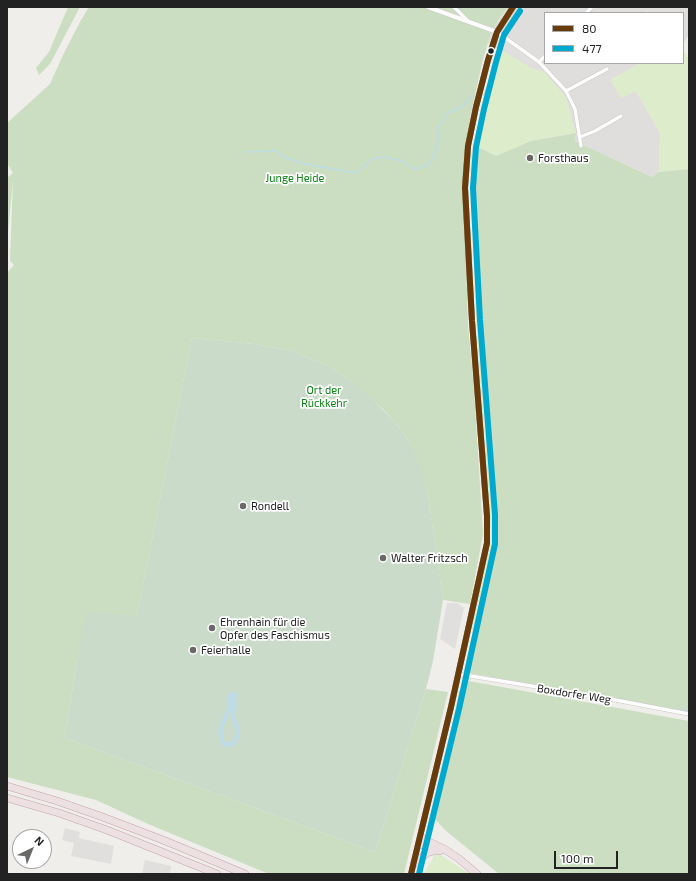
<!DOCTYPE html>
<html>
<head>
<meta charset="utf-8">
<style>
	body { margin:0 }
	#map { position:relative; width:696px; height:881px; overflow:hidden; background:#f0eeeb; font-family:"Exo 2",sans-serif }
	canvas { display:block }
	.frame { position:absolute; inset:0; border:8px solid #222; pointer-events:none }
	.legend { position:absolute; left:544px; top:12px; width:140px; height:52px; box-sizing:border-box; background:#fff; border:1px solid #a7a7a7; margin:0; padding:5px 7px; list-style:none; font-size:12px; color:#222 }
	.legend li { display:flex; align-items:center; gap:8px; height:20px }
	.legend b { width:20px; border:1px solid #a7a7a7 }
	.north { position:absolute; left:12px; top:829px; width:40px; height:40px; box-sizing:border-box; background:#fff; border:1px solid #a7a7a7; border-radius:50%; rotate:43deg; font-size:11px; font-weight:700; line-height:16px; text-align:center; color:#222 }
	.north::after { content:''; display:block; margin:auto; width:14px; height:18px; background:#6a6968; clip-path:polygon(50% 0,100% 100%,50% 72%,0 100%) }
	.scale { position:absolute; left:554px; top:851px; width:64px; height:18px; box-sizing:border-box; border:2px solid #222; border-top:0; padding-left:5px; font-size:12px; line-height:14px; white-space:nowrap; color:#222; -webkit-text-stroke:3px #fff; paint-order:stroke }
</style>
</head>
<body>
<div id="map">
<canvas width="696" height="881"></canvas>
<div class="frame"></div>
<ul class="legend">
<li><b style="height:5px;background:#683b0c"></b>80</li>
<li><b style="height:5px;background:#00a9ce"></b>477</li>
</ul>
<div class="north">N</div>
<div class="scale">100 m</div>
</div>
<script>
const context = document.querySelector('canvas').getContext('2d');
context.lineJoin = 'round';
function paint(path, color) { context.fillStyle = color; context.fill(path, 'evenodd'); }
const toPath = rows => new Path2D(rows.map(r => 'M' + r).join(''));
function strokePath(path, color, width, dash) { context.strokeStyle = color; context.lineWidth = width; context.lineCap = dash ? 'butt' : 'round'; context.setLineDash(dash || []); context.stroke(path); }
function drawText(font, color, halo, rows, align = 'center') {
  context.font = font + ' "Exo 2",sans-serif'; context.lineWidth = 3.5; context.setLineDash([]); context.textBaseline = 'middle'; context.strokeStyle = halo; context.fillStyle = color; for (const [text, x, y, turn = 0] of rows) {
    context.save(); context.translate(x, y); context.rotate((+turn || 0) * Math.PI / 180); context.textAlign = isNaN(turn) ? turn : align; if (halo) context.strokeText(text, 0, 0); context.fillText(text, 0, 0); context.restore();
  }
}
paint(toPath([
	[508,7,689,7,689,34,683,45,683,13,649,13,648,11,644,13,545,13,545,63,641,63,610,80,636,91,660,133,659,172,652,177,575,141,576,133,544,72,533,69,488,43,491,33,500,17]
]), '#dfdedc');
paint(toPath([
	[497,48,533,69,544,72,566,97,576,133,531,141,496,156,474,145],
	[683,50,689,59,689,169,659,172,660,133,636,91,621,98,610,80,641,63,683,63],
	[470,152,472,153,473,181,477,296,483,398,482,401,481,400,475,296],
	[481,404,483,404,494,537,472,633,473,616,489,550,491,536],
	[435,854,439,854,470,874,424,874]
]), '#ddeccb');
paint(toPath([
	[68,7,80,7,50,64,39,75,36,68,49,52],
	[89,7,508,7,500,17,491,33,483,59,470,118,466,147,465,221,468,325,474,389,483,534,470,604,443,600,428,495,411,444,394,421,382,408,345,377,328,366,292,351,254,344,192,338,137,616,77,660,65,738,375,852,426,689,448,692,404,874,269,874,148,824,96,800,7,777,7,273,14,265,10,261,13,180,7,242,7,178,13,173,7,163,7,123,50,84,63,55,81,20],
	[576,133,575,141,652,177,659,172,689,169,689,712,468,673,466,668,467,659,472,649,497,538,488,448,478,296,474,145,496,156,531,141],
	[469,681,689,721,689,874,499,874,445,830,433,817,459,692,464,684]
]), '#cbdec1');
paint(toPath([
	[192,338,254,344,292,351,328,366,345,377,367,394,394,421,411,444,420,468,428,495,443,600,433,661,426,689,375,852,65,738,77,660,87,611,137,616]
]), '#cadbca');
paint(toPath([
	[506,40,536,60,531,66,502,48],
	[447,603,457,603,464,608,455,649,440,639],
	[65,828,80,832,79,838,114,846,111,864,71,856,74,843,62,840],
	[145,860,171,866,170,874,142,874]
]), '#e0dfde');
paint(toPath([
	[234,692,237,693,238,701,235,717,232,717,231,713,226,712,228,707,227,696,229,693]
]), '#bfdbe3');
strokePath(toPath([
	[484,95,501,51],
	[245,152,276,151,283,157,305,164,356,173,372,159,385,157,402,161,410,167,416,169,428,165,435,153,439,134,436,128,442,124,446,114,463,106,474,94],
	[681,709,689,711]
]), '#bfdbe3', 1.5);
strokePath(toPath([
	[227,713,220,731,222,740,224,744,227,745,234,743,238,734,236,724,233,717]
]), '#bfdbe3', 4.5);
const minor = toPath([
	[454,7,468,21],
	[586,13,592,7],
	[497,32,539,62,566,91,575,109,581,146],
	[539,62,545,56],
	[566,91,607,69],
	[580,137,595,131,621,116],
	[458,674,605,698,689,714]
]);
const tertiary = toPath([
	[428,7,497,32]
]);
const secondary = toPath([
	[411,874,451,707,487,543,487,516,472,321,465,188,468,146,476,107,488,60,497,32,513,7]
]);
const motorway = toPath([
	[7,786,57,801,100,816,163,840,245,874],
	[7,798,59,813,107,830,217,874],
	[421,838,444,849,458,858,477,874],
	[419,844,440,851],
	[414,864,427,853,437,850]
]);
strokePath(minor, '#c9c8c7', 4.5);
strokePath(tertiary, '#c9c8c7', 5.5);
strokePath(secondary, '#999a82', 6);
strokePath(motorway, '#c5a2ac', 8);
strokePath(minor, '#fdfcfc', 3.5);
strokePath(tertiary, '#fdfcfc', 4.5);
strokePath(secondary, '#f4f4ed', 5);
strokePath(motorway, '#ece0e2', 7);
strokePath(toPath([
	[411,874,451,707,487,543,487,516,472,321,465,188,468,146,476,107,488,60,497,32,513,7]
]), '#683b0c', 6);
strokePath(toPath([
	[419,874,459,709,495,544,495,515,480,320,473,188,476,147,484,109,496,62,504,35,520,11]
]), '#00a9ce', 6);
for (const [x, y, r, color] of [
	[491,51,3.5,"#222"],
	[530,158,4,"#6a6968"],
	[243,506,4,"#6a6968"],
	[383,558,4,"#6a6968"],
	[212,628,4,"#6a6968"],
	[193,650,4,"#6a6968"]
]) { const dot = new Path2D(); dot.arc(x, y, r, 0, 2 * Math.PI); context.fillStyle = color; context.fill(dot); strokePath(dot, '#fff', 1.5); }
drawText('11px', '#222', '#fff', [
	["Forsthaus",538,158],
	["Rondell",251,506],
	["Walter Fritzsch",391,558],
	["Ehrenhain für die",220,622],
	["Opfer des Faschismus",220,635],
	["Feierhalle",201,650]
], 'left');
drawText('11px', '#0c8416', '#fff', [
	["Junge Heide",295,178],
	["Ort der",324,390],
	["Rückkehr",324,403]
]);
drawText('11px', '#222', '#fff', [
	["Boxdorfer Weg",574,694,9]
]);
</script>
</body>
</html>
